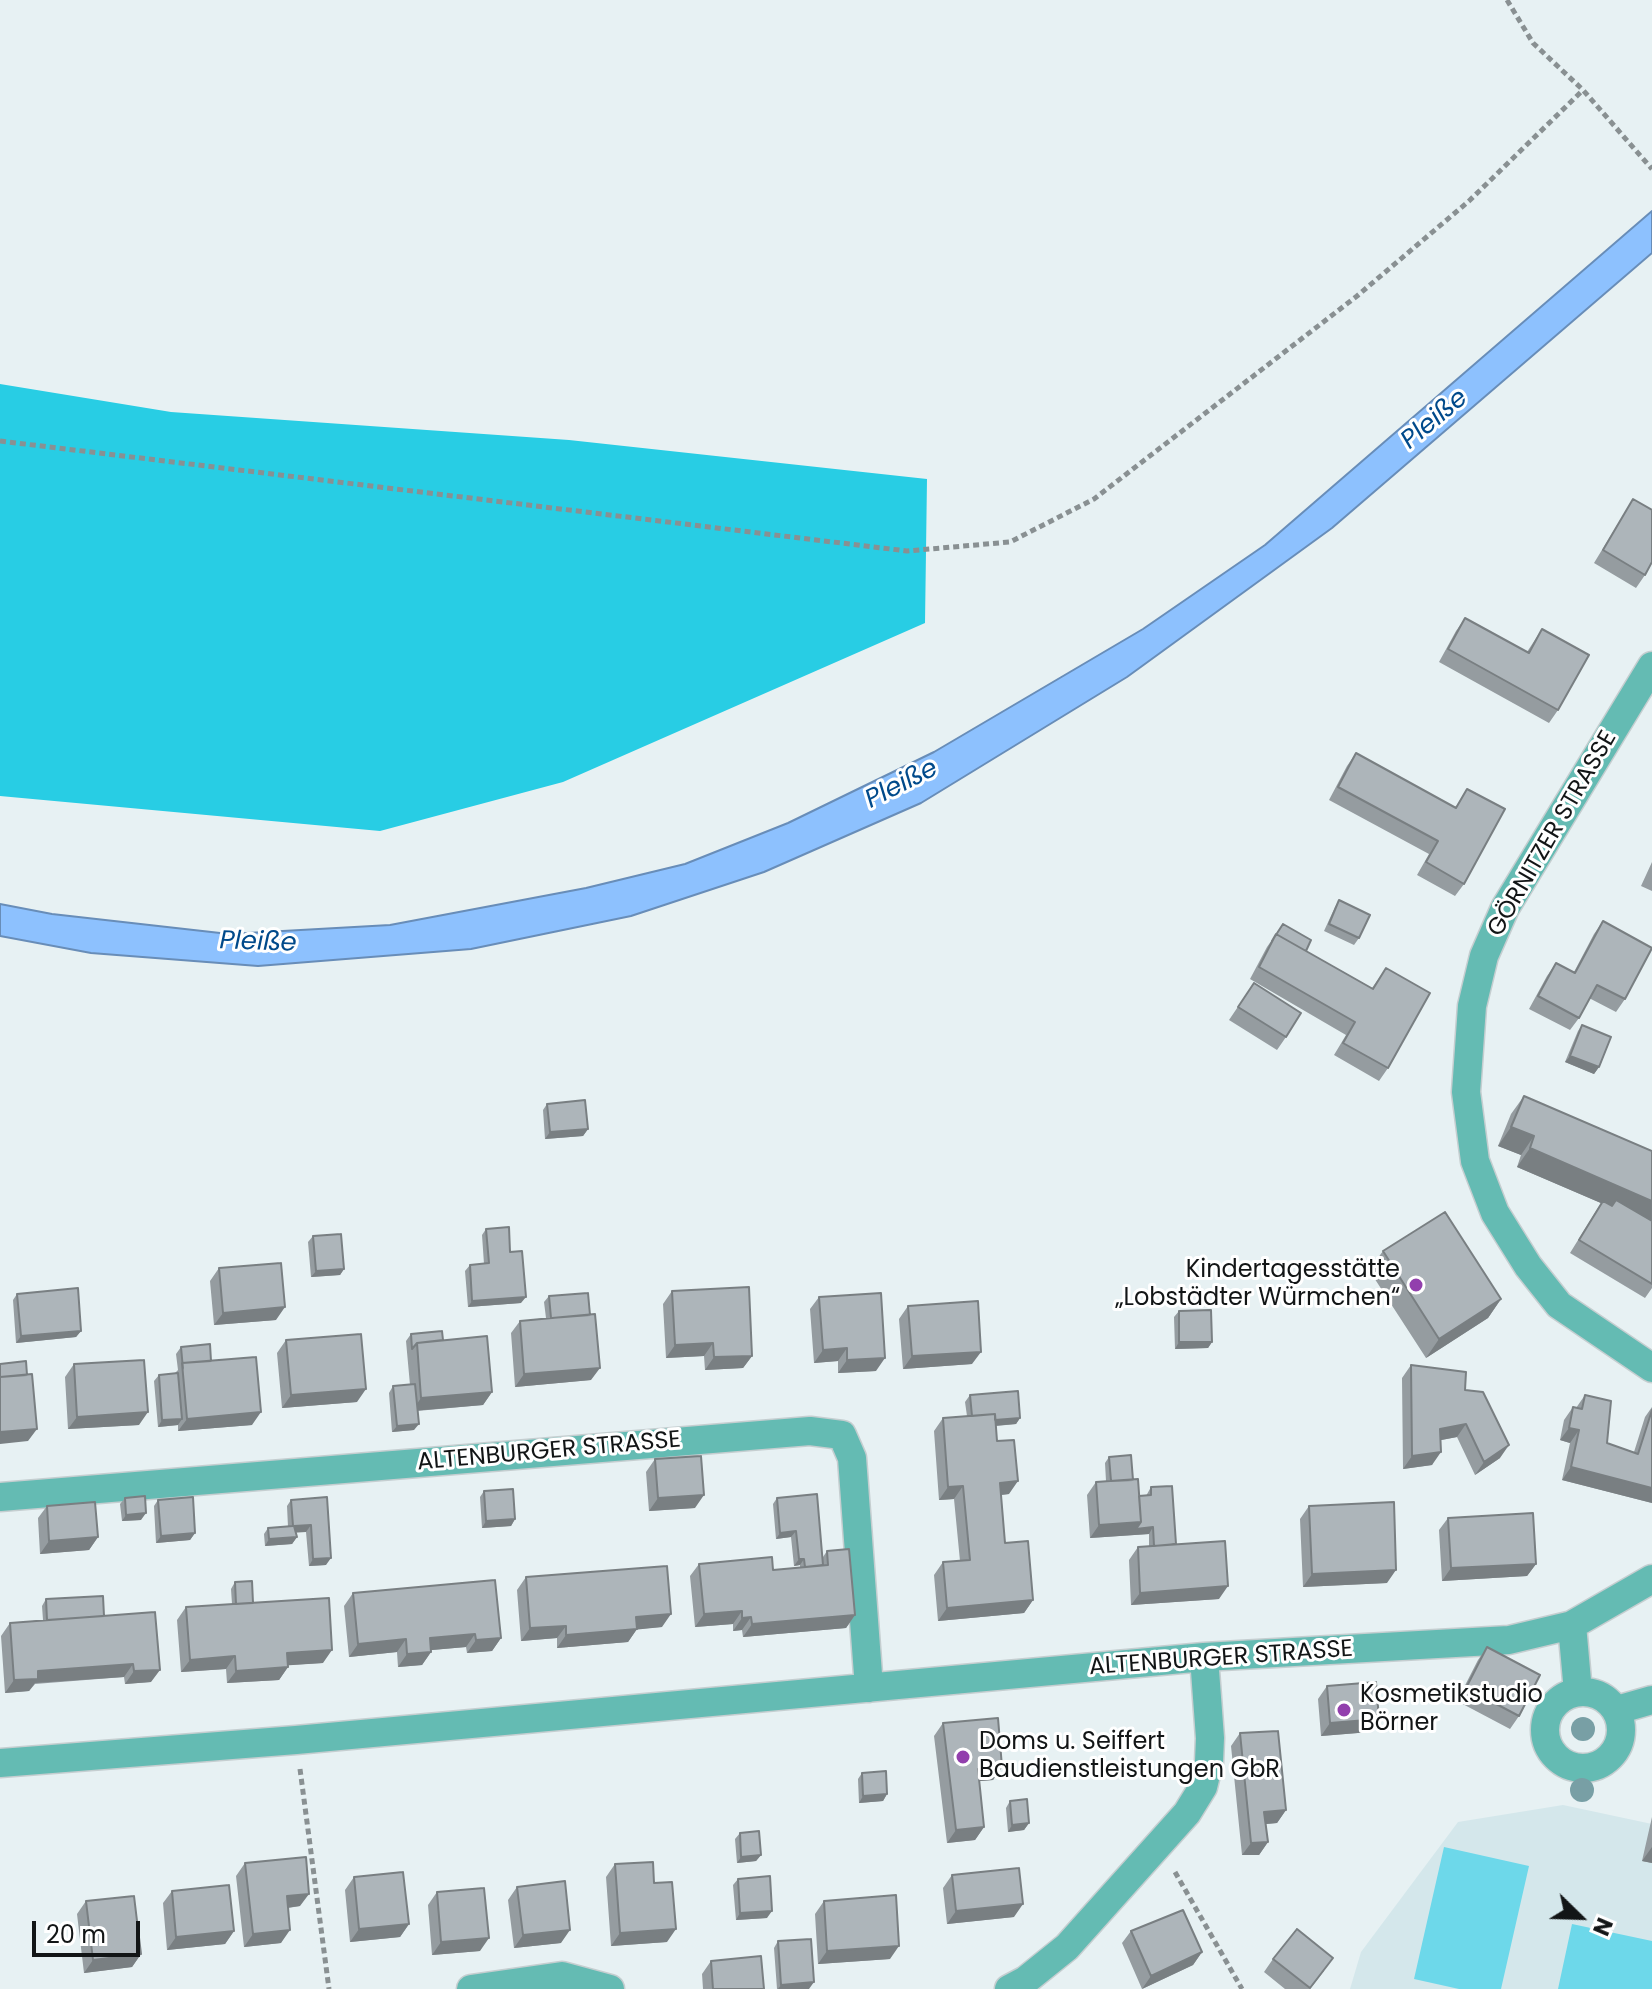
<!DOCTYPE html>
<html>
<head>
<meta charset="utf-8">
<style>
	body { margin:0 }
	#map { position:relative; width:1652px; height:1989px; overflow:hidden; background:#e7f1f3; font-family:Poppins,sans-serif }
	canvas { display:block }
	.north { position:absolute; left:1540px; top:1877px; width:80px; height:80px; -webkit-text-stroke:6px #fff; paint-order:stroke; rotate:113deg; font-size:22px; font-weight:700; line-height:32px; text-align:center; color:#121516 }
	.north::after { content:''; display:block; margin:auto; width:28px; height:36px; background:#121516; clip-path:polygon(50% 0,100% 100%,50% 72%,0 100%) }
	.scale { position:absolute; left:32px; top:1921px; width:108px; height:36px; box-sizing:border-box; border:4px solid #121516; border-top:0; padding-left:10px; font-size:24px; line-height:28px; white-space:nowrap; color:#121516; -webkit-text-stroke:6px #fff; paint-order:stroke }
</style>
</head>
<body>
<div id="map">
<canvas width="1652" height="1989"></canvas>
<div class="north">N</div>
<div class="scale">20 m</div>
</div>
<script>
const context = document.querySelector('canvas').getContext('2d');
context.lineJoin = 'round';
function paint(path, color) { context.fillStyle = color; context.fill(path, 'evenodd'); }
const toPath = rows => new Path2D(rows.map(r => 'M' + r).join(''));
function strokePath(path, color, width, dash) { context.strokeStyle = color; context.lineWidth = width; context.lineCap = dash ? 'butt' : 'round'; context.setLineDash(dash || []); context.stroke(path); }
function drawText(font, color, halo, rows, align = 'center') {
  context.font = font + ' Poppins,sans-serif'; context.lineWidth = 6; context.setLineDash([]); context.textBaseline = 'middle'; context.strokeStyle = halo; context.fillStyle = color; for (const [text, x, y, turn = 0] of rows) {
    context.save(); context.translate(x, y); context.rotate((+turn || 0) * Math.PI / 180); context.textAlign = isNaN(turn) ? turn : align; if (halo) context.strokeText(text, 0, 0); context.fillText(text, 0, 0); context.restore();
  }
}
paint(toPath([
	[1563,1805,1652,1824,1652,1989,1350,1989,1361,1952,1458,1822]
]), '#d4e7eb');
paint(toPath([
	[1444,1847,1529,1866,1501,1989,1459,1989,1414,1979],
	[1572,1924,1652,1941,1652,1989,1558,1989]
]), '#6dd8ea');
paint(toPath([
	[0,384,171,412,569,440,927,479,925,623,563,782,380,831,0,796]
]), '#28cde4');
const water = toPath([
	[1652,211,1652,253,1332,528,1127,677,921,803,764,872,631,916,471,949,258,966,91,953,0,936,0,904,52,914,229,934,390,925,586,888,685,864,788,823,934,752,1143,629,1265,545,1652,211]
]);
paint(water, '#8dc1fe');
strokePath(water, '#688db8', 2);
const minor = toPath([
	[1652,666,1505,908,1484,956,1472,1006,1466,1092,1475,1161,1495,1213,1528,1266,1559,1305,1652,1368],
	[0,1497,810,1431,842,1435,852,1458,869,1688],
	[1572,1625,1578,1692],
	'1545 1730a38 38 0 1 1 76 0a38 38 0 1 1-76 0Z',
	[1617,1710,1652,1700],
	[0,1763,296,1740,1204,1657,1509,1640,1572,1625,1652,1579],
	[471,1989,562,1976,610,1989],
	[1009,1989,1026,1980,1067,1947,1187,1813,1203,1787,1209,1762,1210,1738,1204,1657]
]);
strokePath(minor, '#c5ced0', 31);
strokePath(toPath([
	[1507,0,1533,43,1583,90,1652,169],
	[0,441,907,551,1010,542,1094,499,1357,296,1469,201,1583,90],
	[300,1769,329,1989],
	[1175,1872,1242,1989]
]), '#899092', 5, [6, 4]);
strokePath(minor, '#64bbb3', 28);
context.fillStyle = '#789fa5';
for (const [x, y] of [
	[1583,1729],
	[1582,1790]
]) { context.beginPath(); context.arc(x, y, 12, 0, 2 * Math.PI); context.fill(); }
paint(toPath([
	[1633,499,1645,575,1636,588,1594,563],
	[1465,618,1527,652,1542,629,1558,710,1549,723,1439,662,1456,631],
	[1356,753,1455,808,1467,789,1464,884,1455,896,1417,875,1429,854,1329,800,1347,766],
	[1652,862,1652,891,1641,886],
	[1339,900,1359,938,1354,945,1324,931,1335,907],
	[1603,921,1625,999,1616,1012,1589,998,1579,1018,1570,1030,1529,1009,1547,976,1556,963,1574,972,1594,934],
	[1283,924,1306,951,1372,988,1386,968,1388,1068,1379,1081,1334,1055,1346,1035,1250,979,1267,947],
	[1254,983,1286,1037,1277,1050,1229,1020],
	[1582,1025,1599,1067,1594,1074,1565,1062,1578,1031],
	[1524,1096,1652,1151,1652,1288,1645,1298,1570,1253,1601,1203,1517,1167,1521,1155,1498,1146,1511,1114],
	[547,1104,588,1129,583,1136,545,1139,543,1110],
	[486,1229,510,1252,521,1303,468,1307,465,1271,470,1265,484,1264,482,1235],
	[313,1236,344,1269,340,1275,311,1277,308,1242],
	[1383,1251,1501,1299,1488,1318,1426,1358,1369,1270],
	[219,1268,276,1320,214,1325,210,1281],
	[672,1291,752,1356,743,1368,705,1370,704,1356,666,1358,663,1304],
	[17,1294,81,1331,76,1337,16,1343,13,1300],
	[549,1296,591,1380,515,1387,511,1333,520,1321,546,1318,544,1302],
	[819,1297,876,1371,838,1373,838,1361,814,1363,810,1309],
	[908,1306,972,1364,903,1369,899,1319],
	[1179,1311,1212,1342,1208,1348,1175,1349,1174,1317],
	[411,1334,443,1340,492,1392,483,1405,417,1411,414,1430,392,1432,389,1393,393,1386,410,1385,406,1341],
	[286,1340,357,1402,282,1408,277,1353],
	[181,1347,211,1361,252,1425,178,1431,178,1425,158,1427,154,1381,159,1375,175,1373,178,1370,176,1354],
	[74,1364,139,1425,68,1429,65,1377],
	[1411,1365,1465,1390,1500,1458,1475,1475,1457,1437,1441,1440,1432,1465,1403,1469,1402,1378],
	[970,1395,1020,1418,1016,1424,996,1426,997,1441,1009,1494,1001,1495,1005,1543,1033,1600,1024,1613,938,1621,934,1575,943,1562,960,1561,954,1499,939,1500,934,1431,943,1418,967,1416,965,1402],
	[1585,1395,1607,1443,1634,1452,1645,1417,1652,1407,1652,1503,1562,1480,1570,1443,1560,1440,1564,1420,1573,1407,1576,1408],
	[1109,1457,1133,1480,1139,1496,1146,1496,1151,1487,1176,1544,1219,1599,1131,1605,1129,1560,1138,1547,1149,1546,1149,1534,1090,1538,1087,1495,1096,1482,1106,1481,1105,1463],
	[655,1459,695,1508,649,1511,646,1472],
	[484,1491,515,1519,511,1526,482,1528,480,1497],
	[327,1497,326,1565,309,1566,306,1532,296,1532,297,1537,292,1544,265,1546,264,1534,268,1528,288,1527,287,1506,291,1500],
	[125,1498,141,1520,122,1521,120,1504],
	[777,1498,823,1557,827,1551,855,1615,846,1628,743,1637,742,1630,733,1631,733,1624,695,1627,690,1576,699,1564,773,1570,800,1567,800,1565,794,1566,791,1537,776,1539,773,1504],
	[158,1500,195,1533,190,1540,156,1543,154,1506],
	[47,1506,98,1537,89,1550,40,1554,38,1518],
	[1309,1506,1387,1583,1303,1587,1300,1519],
	[1448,1518,1536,1564,1527,1576,1442,1581,1439,1530],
	[526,1577,662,1627,637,1629,628,1642,557,1648,557,1638,521,1641,517,1590],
	[235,1582,253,1603,323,1663,288,1665,288,1667,279,1680,227,1683,226,1669,181,1672,177,1620,186,1607,232,1604,231,1589],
	[353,1593,501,1638,492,1651,467,1653,466,1647,431,1650,431,1652,422,1665,398,1667,397,1652,349,1657,344,1606],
	[46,1599,104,1616,151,1682,125,1684,124,1677,35,1684,29,1691,5,1693,1,1636,10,1623,43,1620,42,1606],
	[1487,1647,1519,1716,1510,1729,1457,1701,1478,1660],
	[1327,1686,1370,1732,1321,1736,1318,1699],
	[943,1723,1002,1767,993,1780,979,1781,984,1827,975,1840,947,1843,934,1736],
	[1240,1733,1286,1810,1277,1823,1266,1824,1268,1842,1259,1855,1242,1855,1231,1746],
	[862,1773,887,1794,883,1801,859,1803,858,1779],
	[1010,1801,1029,1823,1024,1830,1008,1832,1006,1808],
	[1652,1817,1652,1863,1642,1861],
	[740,1833,761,1855,756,1861,737,1863,735,1839],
	[245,1863,300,1906,288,1908,281,1943,244,1947,236,1876],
	[615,1864,667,1942,611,1946,606,1877],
	[952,1875,1014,1917,947,1924,943,1888],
	[354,1877,409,1924,400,1937,350,1942,345,1890],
	[738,1879,767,1918,736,1920,733,1885],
	[517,1887,561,1943,514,1948,508,1900],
	[172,1891,234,1931,225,1944,167,1950,163,1903],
	[437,1892,480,1951,432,1955,428,1905],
	[86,1901,141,1954,132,1967,84,1973,77,1914],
	[824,1901,890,1959,818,1964,815,1914],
	[1131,1931,1202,1952,1193,1965,1142,1989,1122,1943],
	[778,1941,809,1989,777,1989,774,1948],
	[1273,1959,1324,1971,1310,1989,1285,1989,1264,1972],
	[711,1961,764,1989,703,1989,702,1974]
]), '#959ca0');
paint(toPath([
	[1570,1056,1599,1067,1594,1074,1565,1062],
	[1511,1127,1534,1136,1521,1155,1498,1146],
	[588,1129,583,1136,545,1139,550,1132],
	[1530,1148,1652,1201,1652,1225,1517,1167],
	[344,1269,340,1275,311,1277,316,1271],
	[526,1297,521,1303,468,1307,472,1301],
	[1501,1299,1488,1318,1426,1358,1439,1339],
	[285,1307,276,1320,214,1325,223,1313],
	[81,1331,76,1337,16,1343,21,1336],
	[1179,1342,1212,1342,1208,1348,1175,1349],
	[713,1343,704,1356,666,1358,675,1345],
	[847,1348,838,1361,814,1363,823,1350],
	[981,1352,972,1364,903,1369,912,1356],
	[752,1356,743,1368,705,1370,714,1357],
	[885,1358,876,1371,838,1373,847,1360],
	[600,1368,591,1380,515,1387,524,1374],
	[366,1389,357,1402,282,1408,291,1395],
	[492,1392,483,1405,412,1411,421,1398],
	[148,1412,139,1425,68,1429,77,1417],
	[261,1412,252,1425,178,1431,187,1419],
	[1020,1418,1016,1424,968,1428,972,1422],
	[182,1419,178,1425,158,1427,162,1420],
	[419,1424,414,1430,392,1432,397,1426],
	[1466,1424,1457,1437,1431,1442,1440,1429],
	[1569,1428,1579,1430,1570,1443,1560,1440],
	[37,1429,28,1441,0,1444,0,1432],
	[1509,1445,1500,1458,1475,1475,1484,1462],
	[1441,1452,1432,1465,1403,1469,1412,1456],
	[1571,1467,1652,1488,1652,1503,1562,1480],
	[1018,1481,1009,1494,991,1496,1000,1483],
	[963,1486,954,1499,939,1500,948,1487],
	[704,1495,695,1508,649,1511,658,1498],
	[146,1513,141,1520,122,1521,126,1515],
	[515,1519,511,1526,482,1528,486,1521],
	[1141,1522,1153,1527,1149,1534,1090,1538,1099,1525],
	[311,1525,306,1532,290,1533,294,1526],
	[796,1531,791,1537,776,1539,780,1533],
	[195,1533,190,1540,156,1543,161,1536],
	[98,1537,89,1550,40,1554,49,1541],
	[297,1537,292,1544,265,1546,269,1539],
	[331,1558,326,1565,309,1566,313,1559],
	[799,1559,804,1559,800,1565,794,1566],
	[1536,1564,1527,1576,1442,1581,1451,1568],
	[1396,1570,1387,1583,1303,1587,1312,1574],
	[1228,1586,1219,1599,1131,1605,1140,1593],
	[1033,1600,1024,1613,938,1621,947,1608],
	[742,1611,733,1624,695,1627,704,1614],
	[671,1614,662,1627,633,1630,637,1629,628,1642,557,1648,566,1635,636,1617],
	[855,1615,846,1628,743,1637,752,1624],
	[751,1617,742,1630,733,1631,742,1618],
	[566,1626,557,1638,521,1641,530,1628],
	[475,1634,466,1647,421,1651,430,1638],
	[501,1638,492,1651,467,1653,476,1640],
	[406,1639,397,1652,349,1657,358,1644],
	[332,1650,323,1663,278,1666,287,1653],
	[431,1652,422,1665,398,1667,407,1654],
	[235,1656,226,1669,181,1672,190,1660],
	[133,1664,124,1677,35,1683,29,1691,5,1693,14,1680,38,1671],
	[288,1667,279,1680,227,1683,236,1671],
	[160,1670,151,1682,125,1684,134,1671],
	[1379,1719,1370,1732,1321,1736,1330,1723],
	[1002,1767,993,1780,969,1782,978,1769],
	[887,1794,883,1801,859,1803,863,1796],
	[1286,1810,1277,1823,1255,1825,1264,1812],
	[1029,1823,1024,1830,1008,1832,1012,1825],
	[984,1827,975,1840,947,1843,956,1830],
	[1268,1842,1259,1855,1242,1855,1251,1843],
	[1652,1847,1652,1863,1642,1861],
	[761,1855,756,1861,737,1863,741,1857],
	[309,1894,300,1906,278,1909,287,1896],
	[1023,1904,1014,1917,947,1924,956,1911],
	[772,1911,767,1918,736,1920,740,1913],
	[409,1924,400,1937,350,1942,359,1929],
	[676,1929,667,1942,611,1946,620,1933],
	[290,1930,281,1943,244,1947,253,1934],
	[570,1930,561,1943,514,1948,523,1935],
	[234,1931,225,1944,167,1950,176,1937],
	[489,1938,480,1951,432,1955,441,1942],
	[899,1946,890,1959,818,1964,827,1951],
	[1202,1952,1193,1965,1142,1989,1151,1976],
	[141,1954,132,1967,84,1973,93,1960],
	[814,1982,809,1989,778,1989,781,1985]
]), '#797f82');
const building = toPath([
	[1633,499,1652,510,1652,562,1645,575,1603,550,1633,499],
	[1465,618,1529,653,1542,629,1589,655,1558,710,1448,649,1465,618],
	[1356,753,1456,808,1467,789,1505,809,1464,884,1426,862,1438,841,1338,787,1356,753],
	[1339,900,1370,915,1359,938,1329,924,1339,900],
	[1603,921,1652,948,1625,999,1597,985,1579,1018,1538,996,1556,963,1575,973,1603,921],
	[1283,924,1311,940,1306,951,1276,934,1272,941,1283,924],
	[1276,934,1373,989,1386,968,1430,993,1388,1068,1343,1043,1355,1022,1259,967,1276,934],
	[1254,983,1301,1013,1286,1037,1238,1007,1254,983],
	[1582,1025,1611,1037,1599,1067,1570,1056,1582,1025],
	[1524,1096,1652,1151,1652,1201,1530,1148,1534,1136,1511,1127,1524,1096],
	[585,1100,588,1129,550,1132,547,1104,585,1100],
	[1616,1200,1652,1221,1652,1284,1579,1240,1603,1201,1612,1206,1616,1200],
	[1445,1212,1501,1299,1439,1339,1383,1251,1445,1212],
	[509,1227,510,1252,522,1251,526,1297,472,1301,470,1265,489,1263,486,1229,509,1227],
	[341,1234,344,1269,316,1271,313,1236,341,1234],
	[281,1263,285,1307,223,1313,219,1268,281,1263],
	[749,1287,752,1356,714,1357,713,1343,675,1345,672,1291,749,1287],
	[78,1288,81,1331,21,1336,17,1294,78,1288],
	[588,1293,590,1315,551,1318,549,1296,588,1293],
	[881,1293,885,1358,847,1360,847,1348,823,1350,819,1297,881,1293],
	[978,1301,981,1352,912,1356,908,1306,978,1301],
	[1211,1310,1212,1342,1179,1342,1179,1311,1211,1310],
	[595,1314,600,1368,524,1374,520,1321,595,1314],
	[442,1331,443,1340,417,1343,412,1349,411,1334,442,1331],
	[361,1334,366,1389,291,1395,286,1340,361,1334],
	[487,1336,492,1392,421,1398,417,1343,487,1336],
	[210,1344,211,1361,182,1363,183,1369,181,1347,210,1344],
	[256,1357,261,1412,187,1419,182,1363,256,1357],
	[144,1360,148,1412,77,1417,74,1364,144,1360],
	[26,1361,27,1375,0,1377,0,1364,26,1361],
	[1411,1365,1466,1372,1465,1390,1483,1392,1509,1445,1484,1462,1466,1424,1440,1429,1441,1452,1412,1456,1411,1365],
	[178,1373,182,1419,162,1420,159,1375,178,1373],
	[32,1374,37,1429,0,1432,0,1377,32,1374],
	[415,1384,419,1424,397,1426,393,1386,415,1384],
	[1018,1391,1020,1418,995,1420,995,1414,972,1416,970,1395,1018,1391],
	[1585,1395,1611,1401,1607,1443,1638,1454,1652,1410,1652,1488,1571,1467,1579,1430,1569,1428,1573,1407,1582,1409,1585,1395],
	[995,1414,997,1441,1014,1440,1018,1481,1000,1483,1005,1543,1028,1541,1033,1600,947,1608,943,1562,970,1560,963,1486,948,1487,943,1418,995,1414],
	[1131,1455,1133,1480,1111,1481,1109,1457,1131,1455],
	[701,1456,704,1495,658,1498,655,1459,701,1456],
	[1138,1479,1141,1522,1099,1525,1096,1482,1138,1479],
	[1172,1486,1176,1544,1154,1546,1153,1527,1136,1529,1141,1522,1139,1496,1151,1495,1151,1487,1172,1486],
	[513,1489,515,1519,486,1521,484,1491,513,1489],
	[817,1494,823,1565,805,1567,804,1559,799,1559,796,1531,780,1533,777,1498,817,1494],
	[145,1496,146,1513,126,1515,125,1498,145,1496],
	[193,1497,195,1533,161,1536,158,1500,193,1497],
	[327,1497,331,1558,313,1559,311,1525,294,1526,297,1537,269,1539,268,1528,293,1526,291,1500,327,1497],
	[95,1502,98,1537,49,1541,47,1506,95,1502],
	[1394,1502,1396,1570,1312,1574,1309,1506,1394,1502],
	[1533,1513,1536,1564,1451,1568,1448,1518,1533,1513],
	[1225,1541,1228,1586,1140,1593,1138,1547,1225,1541],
	[849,1549,855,1615,752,1624,751,1617,742,1618,742,1611,704,1614,699,1564,772,1557,773,1570,828,1565,827,1551,849,1549],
	[667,1566,671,1614,636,1617,637,1629,566,1635,566,1626,530,1628,526,1577,667,1566],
	[495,1580,501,1638,476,1640,475,1634,430,1638,431,1652,407,1654,406,1639,358,1644,353,1593,495,1580],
	[252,1581,253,1603,236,1604,235,1582,252,1581],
	[103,1596,104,1616,47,1620,46,1599,103,1596],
	[329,1598,332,1650,287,1653,288,1667,236,1671,235,1656,190,1660,186,1607,329,1598],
	[155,1612,160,1670,134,1671,133,1664,38,1671,38,1679,14,1680,10,1623,155,1612],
	[1487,1647,1540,1675,1519,1716,1466,1688,1487,1647],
	[1376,1682,1379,1719,1330,1723,1327,1686,1376,1682],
	[998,1718,1002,1767,978,1769,984,1827,956,1830,943,1723,998,1718],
	[1278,1731,1286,1810,1264,1812,1268,1842,1251,1843,1240,1733,1278,1731],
	[886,1771,887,1794,863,1796,862,1773,886,1771],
	[1027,1799,1029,1823,1012,1825,1010,1801,1027,1799],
	[759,1831,761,1855,741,1857,740,1833,759,1831],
	[306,1857,309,1894,287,1896,290,1930,253,1934,245,1863,306,1857],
	[653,1862,654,1883,672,1882,676,1929,620,1933,615,1864,653,1862],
	[1019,1868,1023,1904,956,1911,952,1875,1019,1868],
	[403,1872,409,1924,359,1929,354,1877,403,1872],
	[770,1876,772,1911,740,1913,738,1879,770,1876],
	[565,1881,570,1930,523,1935,517,1887,565,1881],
	[229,1885,234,1931,176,1937,172,1891,229,1885],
	[484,1888,489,1938,441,1942,437,1892,484,1888],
	[896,1895,899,1946,827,1951,824,1901,896,1895],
	[134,1896,141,1954,93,1960,86,1901,134,1896],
	[1183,1910,1202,1952,1151,1976,1131,1931,1183,1910],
	[1297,1929,1333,1958,1310,1988,1273,1959,1297,1929],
	[811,1939,814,1982,781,1985,778,1941,811,1939],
	[761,1956,764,1989,713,1989,711,1961,761,1956]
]);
paint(building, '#adb5ba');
strokePath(building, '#797f82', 2);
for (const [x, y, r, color] of [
	[1416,1285,8,"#923fad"],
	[1344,1710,8,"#923fad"],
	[963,1757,8,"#923fad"]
]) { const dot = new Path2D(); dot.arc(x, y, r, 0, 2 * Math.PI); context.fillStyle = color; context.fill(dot); strokePath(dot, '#fff', 3); }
drawText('24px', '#121516', '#fff', [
	["GÖRNITZER STRASSE",1553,834,-60],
	["ALTENBURGER STRASSE",549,1452,-5],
	["ALTENBURGER STRASSE",1221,1659,-4]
]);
drawText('24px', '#121516', '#fff', [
	["Kindertagesstätte",1400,1271,"right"],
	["„Lobstädter Würmchen“",1400,1299,"right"],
	["Kosmetikstudio",1360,1696],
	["Börner",1360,1724],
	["Doms u. Seiffert",979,1743],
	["Baudienstleistungen GbR",979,1771]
], 'left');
drawText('italic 26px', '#004a8b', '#fff', [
	["Pleiße",1435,420,-40],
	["Pleiße",902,785,-27],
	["Pleiße",258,943,2]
]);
</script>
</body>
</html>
